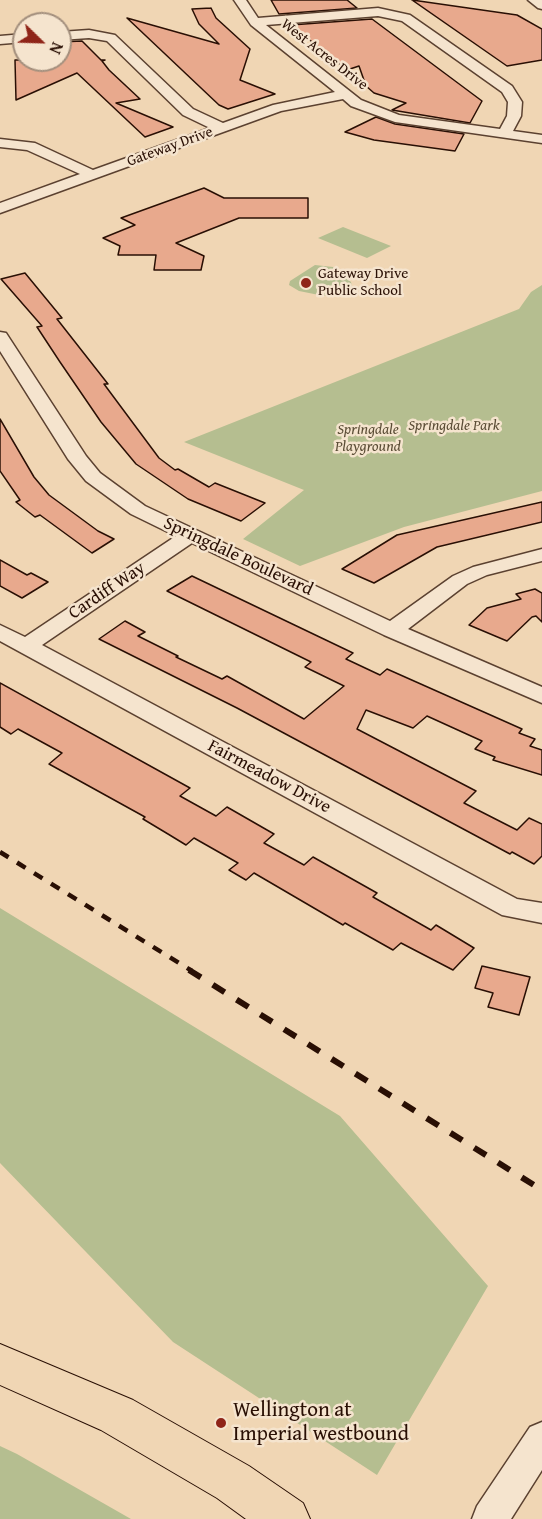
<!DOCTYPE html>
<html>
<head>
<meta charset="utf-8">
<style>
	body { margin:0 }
	#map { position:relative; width:542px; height:1519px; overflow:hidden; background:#f0d6b4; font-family:"Gentium Book Plus",serif }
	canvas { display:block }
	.north { position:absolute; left:12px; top:12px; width:60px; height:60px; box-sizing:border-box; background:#f5e4ce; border:2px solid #a38f7d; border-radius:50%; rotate:113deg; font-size:16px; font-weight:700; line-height:24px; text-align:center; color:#290f04 }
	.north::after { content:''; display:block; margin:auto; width:21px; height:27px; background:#8f2418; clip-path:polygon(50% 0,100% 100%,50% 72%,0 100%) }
</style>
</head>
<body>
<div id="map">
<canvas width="542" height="1519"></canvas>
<div class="north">N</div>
</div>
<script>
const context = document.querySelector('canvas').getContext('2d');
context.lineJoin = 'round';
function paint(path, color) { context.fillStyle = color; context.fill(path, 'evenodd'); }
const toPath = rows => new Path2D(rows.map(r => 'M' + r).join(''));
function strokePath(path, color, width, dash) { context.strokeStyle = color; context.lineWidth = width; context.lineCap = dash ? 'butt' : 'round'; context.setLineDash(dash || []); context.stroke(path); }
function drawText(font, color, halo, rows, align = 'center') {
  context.font = font + ' "Gentium Book Plus",serif'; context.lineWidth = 5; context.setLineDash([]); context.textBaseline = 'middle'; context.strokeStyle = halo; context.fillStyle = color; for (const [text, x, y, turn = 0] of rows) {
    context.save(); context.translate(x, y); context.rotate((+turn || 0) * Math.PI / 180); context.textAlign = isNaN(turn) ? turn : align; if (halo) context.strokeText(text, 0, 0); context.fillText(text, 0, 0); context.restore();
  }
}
paint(toPath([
	[343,227,391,246,367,258,318,238],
	[315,265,333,267,351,282,352,287,339,293,324,296,299,291,289,285,290,281],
	[542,285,542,491,404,527,300,566,243,539,304,490,184,442,519,309,531,292],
	[0,908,340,1116,488,1286,377,1475,173,1342,0,1163],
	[0,1446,17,1454,131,1519,0,1519]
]), '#b5be90');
const building = toPath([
	[271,0,347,0,357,8,279,14,271,0],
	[412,0,517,15,542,29,542,60,507,66,412,0],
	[211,8,216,18,250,49,240,80,275,94,228,109,219,105,127,18,219,44,199,24,192,9,211,8],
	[372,19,482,101,470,123,392,110,406,103,374,93,366,86,359,66,347,70,291,25,372,19],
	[82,41,101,60,105,60,102,61,109,70,140,99,116,103,173,127,145,137,77,73,16,100,15,60,60,60,60,42,82,41],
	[376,117,395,124,464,134,455,151,374,140,345,132,376,117],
	[204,188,224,198,308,198,308,218,239,218,176,243,204,256,201,270,154,270,156,255,118,255,120,246,103,238,135,225,121,218,204,188],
	[25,273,62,318,57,319,108,384,104,384,159,458,175,470,178,469,209,487,215,483,265,503,241,521,188,499,136,464,101,422,60,362,37,327,42,326,1,279,25,273],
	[0,419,34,477,49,495,98,531,114,539,92,553,40,515,35,517,16,502,20,500,0,471,0,419],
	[542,502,542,522,437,547,374,583,342,569,397,535,542,502],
	[0,560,27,575,31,573,48,582,22,598,0,586,0,560],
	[192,576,353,653,346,659,380,675,387,669,522,729,519,733,535,739,530,746,542,750,542,775,493,760,495,757,475,749,482,741,427,716,413,728,366,710,357,729,476,791,464,803,517,830,529,818,542,824,542,856,534,864,512,852,510,854,237,708,99,639,125,621,145,632,138,636,178,656,176,657,222,679,227,676,304,719,344,686,305,667,311,662,167,591,192,576],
	[535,589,542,593,542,622,536,616,532,617,507,641,469,625,487,608,521,599,516,594,535,589],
	[0,683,190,788,180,796,216,816,227,807,274,834,264,843,304,865,313,857,377,893,373,897,431,930,436,925,474,948,453,970,401,943,393,950,345,923,343,925,254,873,246,880,229,870,238,863,194,838,186,845,168,834,143,819,145,817,49,764,62,753,18,729,11,734,0,727,0,683],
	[482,966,530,977,519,1015,488,1007,493,993,475,988,482,966]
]);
paint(building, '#e8a98d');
strokePath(building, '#290f04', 1.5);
const minor = toPath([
	[234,0,246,0,258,18,378,8,410,15,512,86,522,102,521,116,513,131,542,135,542,143,395,122,351,106,343,99,281,111,0,213,0,203,80,174,27,150,0,147,0,139,35,143,93,170,210,128,183,115,107,41,89,38,60,40,60,32,89,30,115,35,193,109,223,123,273,105,335,92,251,25,234,0],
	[378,16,402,21,502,92,508,102,507,116,500,129,399,115,361,100,266,25,378,16],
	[528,0,542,0,542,9,538,8,528,0],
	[24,34,24,42,0,44,0,36,24,34],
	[0,332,6,333,86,456,100,473,145,506,390,621,453,576,473,567,542,549,542,561,487,575,467,584,408,629,542,687,542,703,384,635,192,543,42,645,517,899,542,903,542,923,502,915,0,641,0,625,25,637,176,536,131,514,86,481,68,459,0,351,0,332],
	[542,1422,542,1470,511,1519,472,1519,477,1506,530,1427,542,1422]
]);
const major = toPath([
	[0,1344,133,1400,249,1466,303,1503,310,1519,246,1519,217,1498,101,1430,0,1385,0,1344]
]);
strokePath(minor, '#5b4130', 3);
strokePath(major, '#290f04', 2);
paint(minor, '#f5e4ce');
paint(major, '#f0d6b4');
strokePath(toPath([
	[0,852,192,971]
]), '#290f04', 4.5, [10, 10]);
strokePath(toPath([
	[189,970,542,1190]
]), '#290f04', 6, [14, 14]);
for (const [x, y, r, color] of [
	[306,283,6,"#8f2418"],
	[221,1423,6,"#8f2418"]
]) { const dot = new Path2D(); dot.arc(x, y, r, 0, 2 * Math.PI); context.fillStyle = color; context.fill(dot); strokePath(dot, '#f5e4ce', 2); }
drawText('15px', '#290f04', '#f5e4ce', [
	["West Acres Drive",324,55,38],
	["Gateway Drive",170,147,-20]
]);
drawText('15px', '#290f04', '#f5e4ce', [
	["Gateway Drive",318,274],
	["Public School",318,291]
], 'left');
drawText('italic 15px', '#5a4c35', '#f5e4ce', [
	["Springdale Park",454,426],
	["Springdale",368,430],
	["Playground",368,447]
]);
drawText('18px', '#290f04', '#f5e4ce', [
	["Springdale Boulevard",238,557,25],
	["Cardiff Way",107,591,-34],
	["Fairmeadow Drive",269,777,28]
]);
drawText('21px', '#290f04', '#f5e4ce', [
	["Wellington at",233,1411],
	["Imperial westbound",233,1435]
], 'left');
</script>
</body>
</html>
